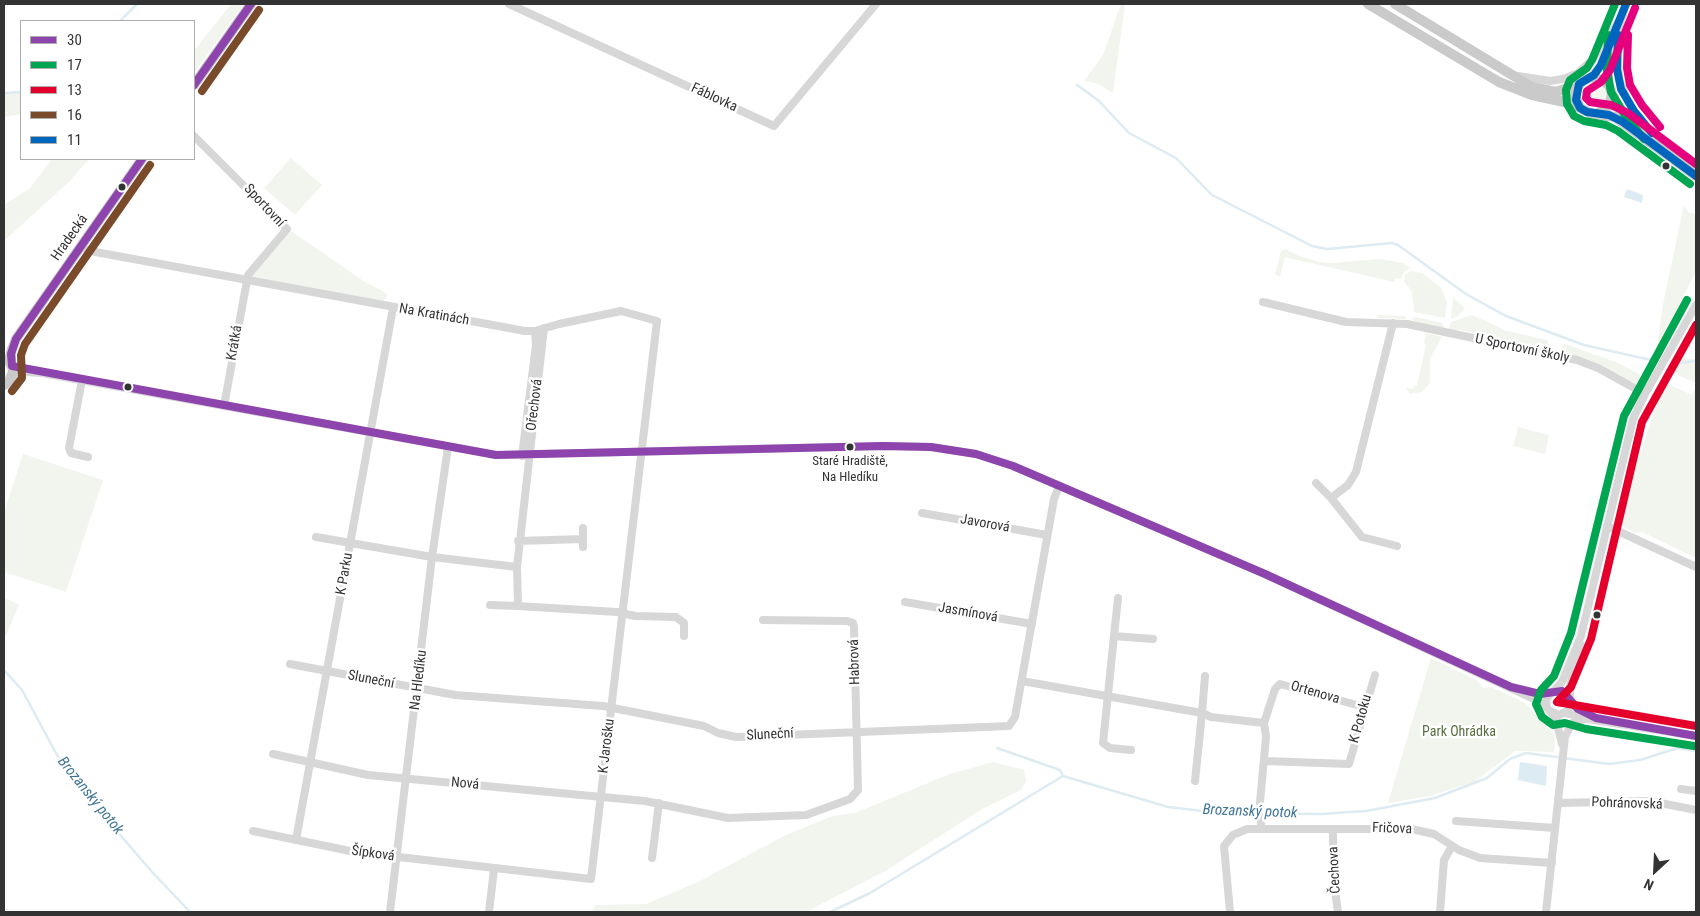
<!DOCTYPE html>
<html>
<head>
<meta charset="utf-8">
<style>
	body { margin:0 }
	#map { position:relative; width:1700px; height:916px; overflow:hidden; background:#fff; font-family:"Roboto Condensed",sans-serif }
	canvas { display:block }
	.frame { position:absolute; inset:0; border:5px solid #333; pointer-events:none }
	.legend { position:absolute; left:20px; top:20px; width:175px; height:140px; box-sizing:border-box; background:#fff; border:1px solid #adadad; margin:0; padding:6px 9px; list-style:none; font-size:15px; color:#333 }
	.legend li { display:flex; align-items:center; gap:10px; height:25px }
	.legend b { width:25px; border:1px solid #adadad }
	.north { position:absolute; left:1630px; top:846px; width:50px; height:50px; -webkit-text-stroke:4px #fff; paint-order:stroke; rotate:205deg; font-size:14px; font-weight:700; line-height:20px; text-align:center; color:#333 }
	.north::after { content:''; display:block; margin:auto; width:18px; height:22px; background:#333; clip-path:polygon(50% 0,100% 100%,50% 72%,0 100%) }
</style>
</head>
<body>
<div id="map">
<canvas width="1700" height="916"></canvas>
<div class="frame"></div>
<ul class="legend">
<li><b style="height:6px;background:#8e44ad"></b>30</li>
<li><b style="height:6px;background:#00a651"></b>17</li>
<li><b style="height:6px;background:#e4002b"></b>13</li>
<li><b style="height:6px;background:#7a4b2a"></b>16</li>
<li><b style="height:6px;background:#0065bd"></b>11</li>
</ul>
<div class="north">N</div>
</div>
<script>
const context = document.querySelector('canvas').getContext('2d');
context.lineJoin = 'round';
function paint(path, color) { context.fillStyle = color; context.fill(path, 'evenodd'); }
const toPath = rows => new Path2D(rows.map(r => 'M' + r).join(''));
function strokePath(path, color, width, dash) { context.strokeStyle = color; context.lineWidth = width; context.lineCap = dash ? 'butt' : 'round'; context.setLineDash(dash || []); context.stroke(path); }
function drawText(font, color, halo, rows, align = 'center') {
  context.font = font + ' "Roboto Condensed",sans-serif'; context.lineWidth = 5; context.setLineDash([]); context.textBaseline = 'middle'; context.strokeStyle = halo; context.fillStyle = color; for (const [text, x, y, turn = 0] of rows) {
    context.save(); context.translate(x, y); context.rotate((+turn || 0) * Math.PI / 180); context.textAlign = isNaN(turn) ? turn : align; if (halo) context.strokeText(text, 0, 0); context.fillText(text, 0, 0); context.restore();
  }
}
paint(toPath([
	[231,4,244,4,194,73,194,51],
	[1121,4,1125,4,1113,93,1096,83,1084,81,1103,55],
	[1594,82,1601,84,1606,92,1605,102,1601,106,1585,99,1581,92,1587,84],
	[21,90,21,114,4,117,4,93,14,93],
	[291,158,322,185,295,215,264,188],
	[52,159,89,159,70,181,4,241,4,205,30,188],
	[1684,205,1689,213,1696,214,1696,271,1657,349,1663,304],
	[291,231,365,282,386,293,387,296,383,302,251,278,249,275],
	[1285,249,1299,256,1319,262,1332,263,1380,259,1403,263,1410,268,1404,272,1401,279,1395,278,1394,282,1285,257,1280,277,1275,274,1281,251],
	[1411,271,1422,273,1441,288,1447,302,1445,318,1414,312,1412,291,1404,282,1405,275],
	[1453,298,1465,308,1458,316,1451,319],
	[1378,315,1405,316,1407,319,1376,318],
	[1472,315,1507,331,1547,340,1551,350,1460,330,1449,330,1451,322],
	[1415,317,1443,323,1444,329,1411,320],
	[1426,333,1442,337,1430,358,1430,383,1422,392,1410,394,1406,388,1413,389,1414,385,1417,386,1426,344,1424,343],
	[1565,344,1618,363,1639,374,1641,377,1636,384,1589,360,1558,352],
	[1675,358,1696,359,1696,383,1667,370],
	[1664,382,1692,395,1696,386,1696,558,1642,532,1635,533,1617,523],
	[1518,427,1549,435,1545,454,1513,446],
	[23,454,103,480,66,592,4,572,4,512],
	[4,598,19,604,6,636,4,635],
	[1431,658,1478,681,1483,688,1491,687,1525,703,1552,732,1555,738,1554,752,1515,751,1474,782,1430,796,1388,803],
	'1553 702a6 6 0 1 1 12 0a6 6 0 1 1-12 0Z',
	[993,762,1024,770,1026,782,1021,790,982,809,887,870,806,912,592,912,595,905,646,904,698,882,784,836,832,816,855,813,950,774]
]), '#f1f5ed');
paint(toPath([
	[1627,189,1643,195,1642,203,1624,197],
	[1520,762,1547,766,1546,786,1518,780]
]), '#ddebf3');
strokePath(toPath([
	[120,21,137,4],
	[1077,85,1099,101,1129,133,1176,158,1212,195,1312,246,1327,249,1392,243,1398,245,1466,294,1506,316,1584,345,1651,360],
	[4,93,21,92],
	[1672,364,1696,361],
	[4,670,22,690,57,755,89,799,153,873,190,912],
	[997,748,1060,770,1063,776],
	[830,912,870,893,1063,776,1168,807,1220,813,1321,814,1366,811,1435,798,1487,778,1510,759,1526,753,1609,764,1640,760,1678,748,1696,751]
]), '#ddebf3', 2.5);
strokePath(toPath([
	[509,4,774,126,876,4],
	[1621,21,1626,4],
	[1621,22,1617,46,1619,79,1629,104,1644,125],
	[1518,76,1550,81,1563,79,1578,73,1593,59,1622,17],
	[1591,77,1599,68,1611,42],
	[1609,86,1609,68,1614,47],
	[194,136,287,229,248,275,224,406],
	[81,247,90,251,525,331,535,331,559,324,621,311,657,321,591,879,355,852,253,831],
	[1263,302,1346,322,1407,324,1577,360,1598,368,1645,394],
	[82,380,69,448,71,453,88,457],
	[9,382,25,372,42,373,496,455,883,446,931,447,976,454,1013,466,1265,574,1491,679,1538,701,1548,709],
	[522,456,536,345,535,331],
	[1316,483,1331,498,1348,485,1356,472,1393,323],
	[1331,498,1362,537,1397,546],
	[922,513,1047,535],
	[1607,526,1696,567],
	[583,528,583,547],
	[316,537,432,557,517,567,518,606,617,612,635,616,676,617,684,623,684,636],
	[518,541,583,539],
	[517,567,544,328],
	[1118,598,1114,636,1153,639],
	[905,602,1032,624],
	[490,605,518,606],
	[1114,636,1103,743,1110,748,1131,750],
	[290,664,455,695,603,706,704,726,718,733,736,737,1009,726,1015,717,1054,499,1059,486],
	[1205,676,1202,713,1211,717,1264,723,1275,689,1280,684,1364,707],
	[1022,681,1202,713,1195,781],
	[1522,691,1540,694,1552,692],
	[1554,691,1562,682,1581,636,1633,419,1645,394,1696,305],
	[1570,699,1570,686,1581,645],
	[1571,701,1578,709,1591,716],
	[1550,711,1559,715,1568,711,1571,701,1567,694,1560,690,1554,691,1549,695,1546,701,1547,707,1548,709,1550,711,1552,714,1555,717,1556,720,1562,744],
	[1565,713,1588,719,1696,736],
	[273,754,368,775,645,801,728,818,806,815,850,799,858,790,854,627,853,623,847,621,763,620],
	[1265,761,1349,764,1375,675],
	[1681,789,1696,791],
	[1558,803,1650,801,1696,810],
	[1456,821,1555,828],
	[1261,828,1260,802,1266,737,1264,723],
	[1333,829,1333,877,1338,912],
	[296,840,393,308],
	[652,858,659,803],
	[390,912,432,557,448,447],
	[489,912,494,869],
	[1230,912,1224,846,1233,835,1247,829,1411,829,1434,834,1459,850,1480,858,1552,863],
	[1440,912,1444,860,1452,846],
	[1546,912,1565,737,1572,723,1585,719]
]), '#d7d7d7', 8);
strokePath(toPath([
	[1368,4,1499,82,1532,95,1569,103,1580,108],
	[1395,4,1532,87,1556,92,1579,84],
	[194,85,251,4],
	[1612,94,1619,107,1627,116,1696,166],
	[1598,113,1609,106,1612,93,1609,86,1603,80,1591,77,1582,81,1577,88,1575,96,1580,108,1590,113,1615,117,1696,176],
	[11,363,11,352,16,339,142,159],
	[4,385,9,381,13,372,12,366,7,359]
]), '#cacaca', 10);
strokePath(toPath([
	[194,85,251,4],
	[142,159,16,339,11,354,12,366,496,455,883,446,931,447,976,454,1013,466,1265,574,1511,687,1540,694,1562,691,1578,709,1596,718,1696,736]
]), '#8e44ad', 8);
strokePath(toPath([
	[1615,4,1592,60,1587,68,1570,80,1566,90,1567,104,1574,116,1584,121,1606,125,1618,131,1690,184],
	[1608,35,1607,70,1611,92,1626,117,1644,139],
	[1687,300,1624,416,1571,633,1554,676,1541,690,1536,704,1542,717,1553,725,1565,723,1586,729,1694,746]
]), '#00a651', 8);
strokePath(toPath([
	[1696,325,1642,422,1591,639,1571,687,1557,702,1696,726]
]), '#e4002b', 8);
strokePath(toPath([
	[202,91,259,10],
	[12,391,22,378,21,355,25,344,150,165]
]), '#7a4b2a', 8);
strokePath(toPath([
	[1626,4,1601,65,1594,75,1579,84,1576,100,1580,108,1587,112,1609,115,1623,122,1696,176],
	[1618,35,1617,69,1621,89,1634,111,1652,133]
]), '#0065bd', 8);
strokePath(toPath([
	[1635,8,1610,70,1601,82,1587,91,1586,98,1590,102,1611,105,1628,113,1696,164],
	[1628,35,1627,68,1630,85,1642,105,1660,127]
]), '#e5007d', 8);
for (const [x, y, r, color] of [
	[1666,166,4.5,"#333"],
	[122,187,4.5,"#333"],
	[128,387,4.5,"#333"],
	[850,447,4.5,"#333"],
	[1597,615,4.5,"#333"]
]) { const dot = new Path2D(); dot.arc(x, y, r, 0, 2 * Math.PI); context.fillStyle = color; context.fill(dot); strokePath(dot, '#fff', 2); }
drawText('13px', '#333', '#fff', [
	["Staré Hradiště,",850,462],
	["Na Hledíku",850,478]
]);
drawText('14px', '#333', '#fff', [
	["Fáblovka",714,98,25],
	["Sportovní",264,206,47],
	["Hradecká",70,238,-55],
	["Na Kratinách",434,315,10],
	["Krátká",235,343,-80],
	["U Sportovní školy",1522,349,12],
	["Ořechová",535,405,-83],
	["Javorová",985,524,10],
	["K Parku",345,574,-80],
	["Jasmínová",968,613,10],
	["Habrová",855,662,-92],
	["Sluneční",371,680,11],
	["Na Hledíku",419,680,-83],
	["Ortenova",1315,693,16],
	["K Potoku",1361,719,-74],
	["Sluneční",770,735,-3],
	["K Jarošku",607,746,-83],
	["Nová",465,784,5],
	["Pohránovská",1627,804,2],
	["Fričova",1392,829,2],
	["Šípková",373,854,8],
	["Čechova",1335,870,-93]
]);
drawText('14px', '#56703f', '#fff', [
	["Park Ohrádka",1459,732]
]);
drawText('italic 15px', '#3f7597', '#fff', [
	["Brozanský potok",90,796,51],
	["Brozanský potok",1250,812,2]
]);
</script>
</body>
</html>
